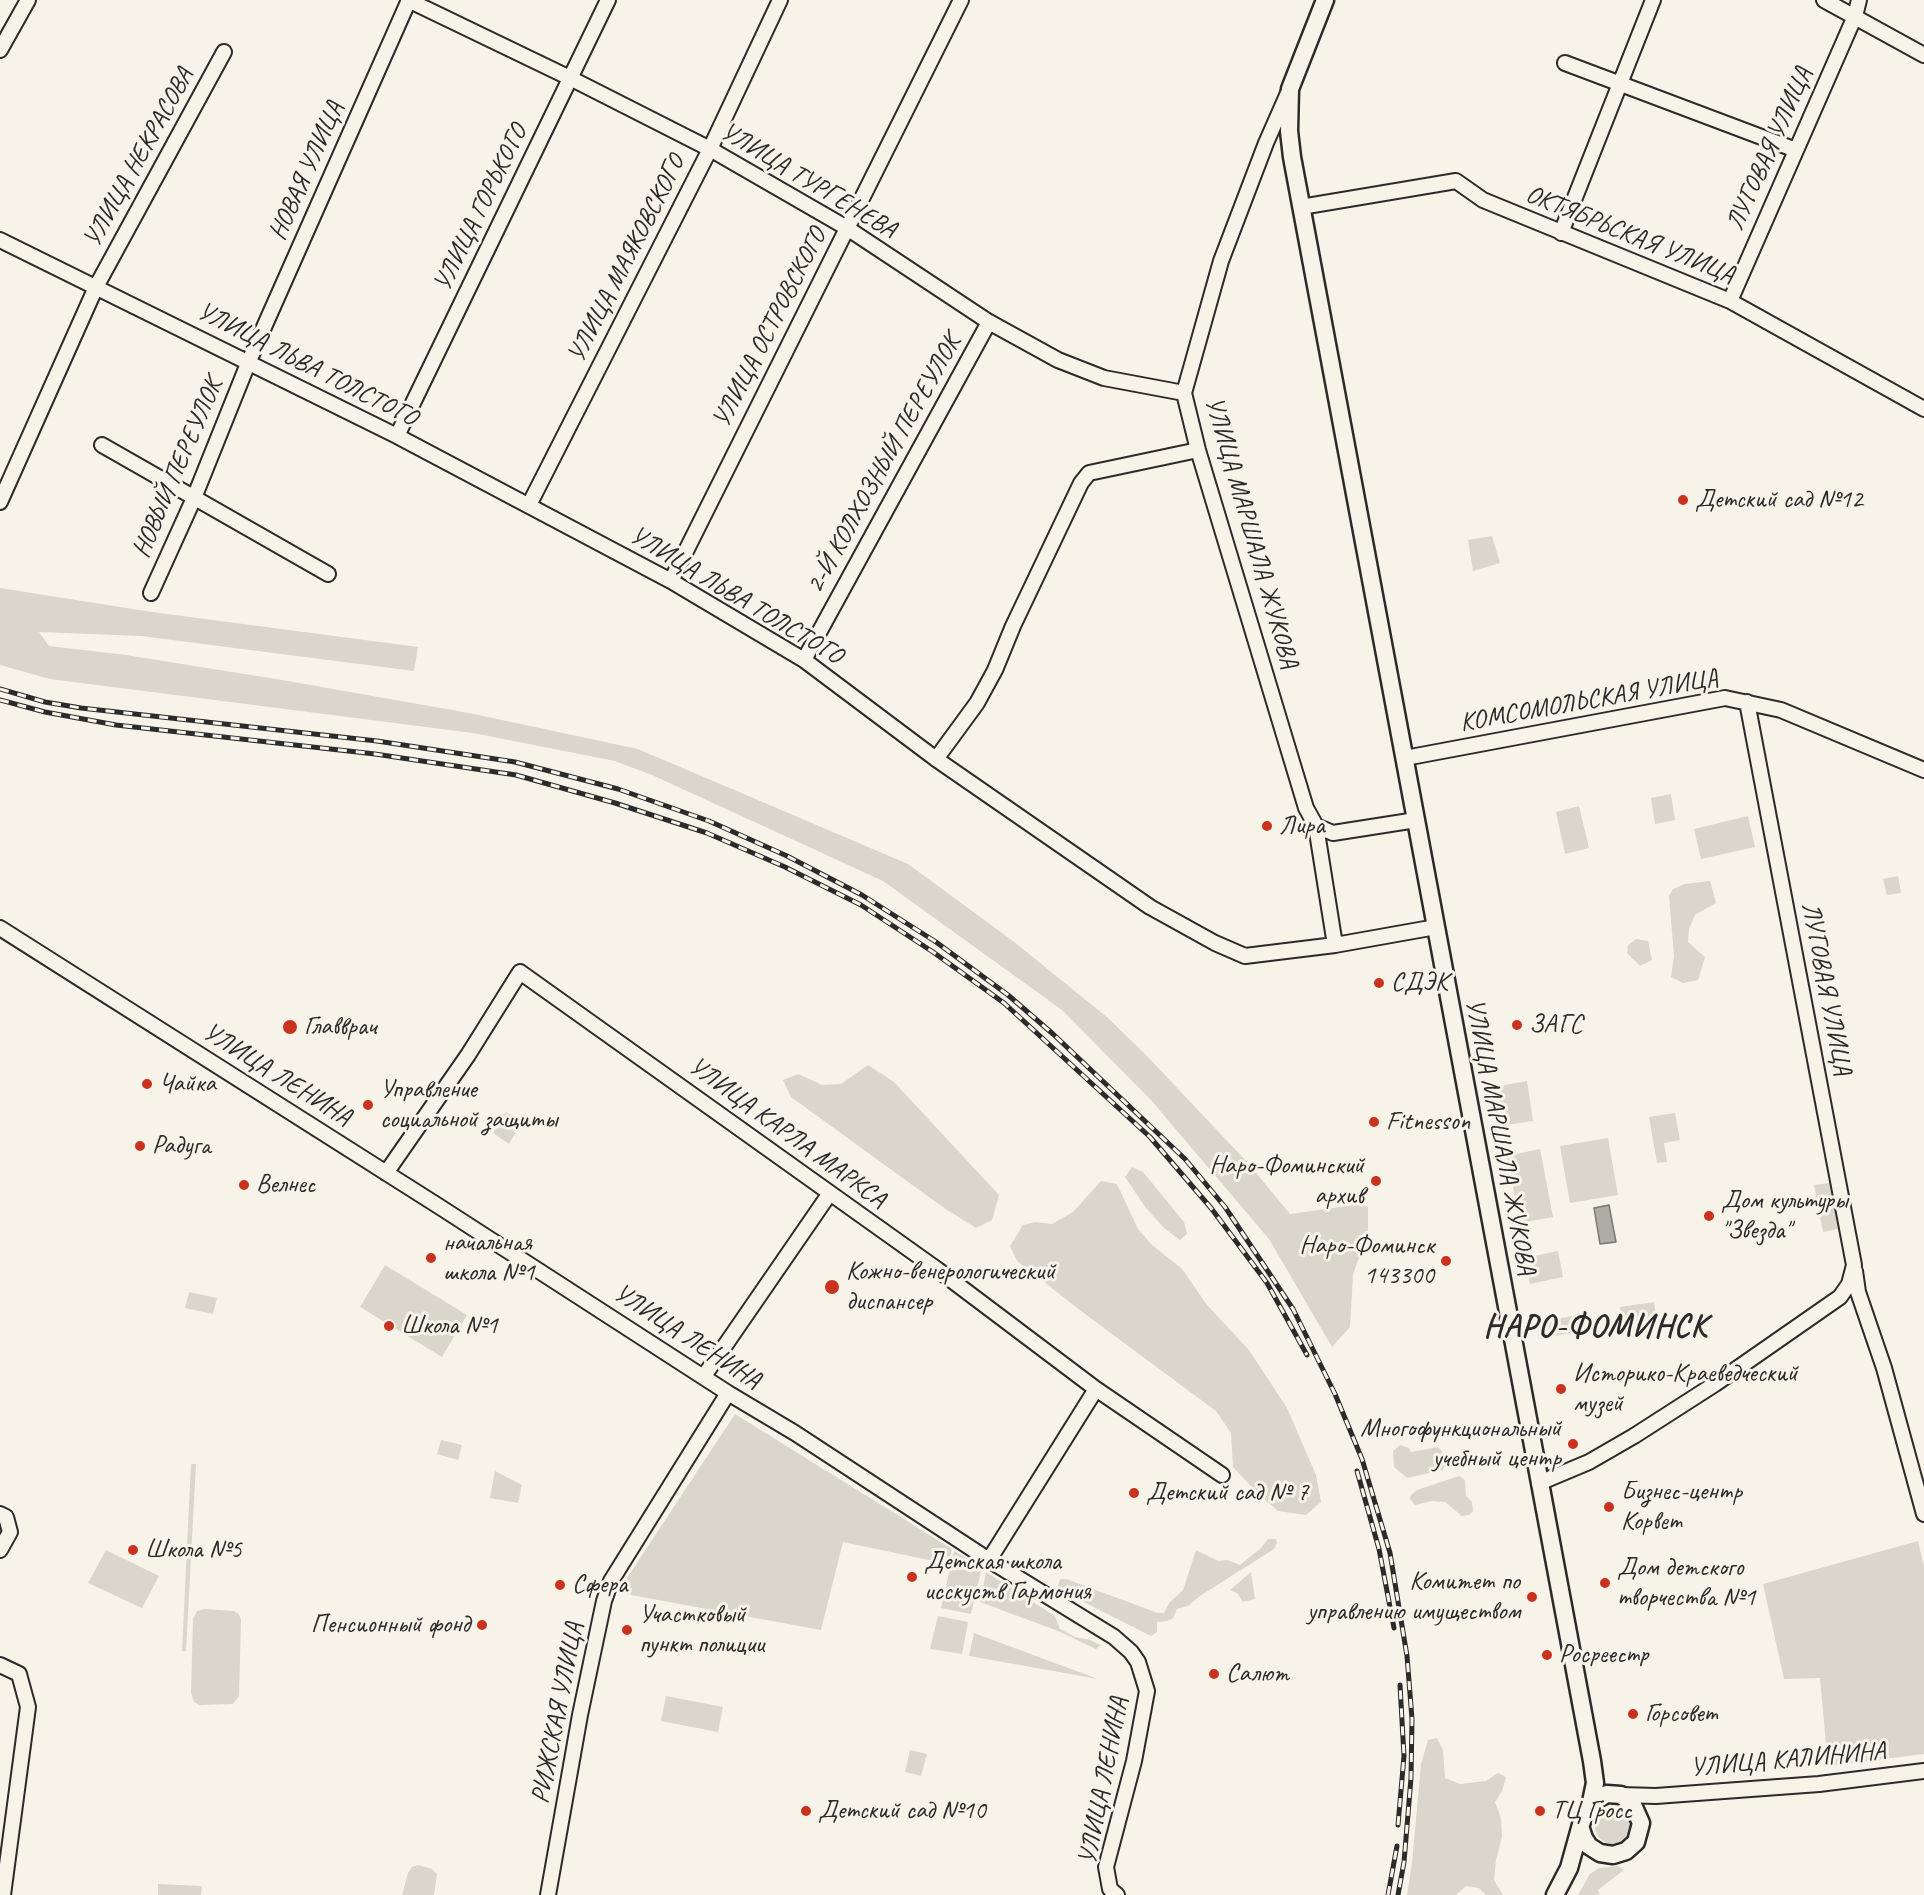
<!DOCTYPE html>
<html>
<head>
<meta charset="utf-8">
<style>
	body { margin:0 }
	canvas { display:block; background:#f7f3e8 }
</style>
</head>
<body>
<canvas width="1924" height="1895"></canvas>
<script>
const context = document.querySelector('canvas').getContext('2d');
context.lineJoin = 'round';
function paint(path, color) { context.fillStyle = color; context.fill(path, 'evenodd'); }
const toPath = rows => new Path2D(rows.map(r => 'M' + r).join(''));
function strokePath(path, color, width, dash) { context.strokeStyle = color; context.lineWidth = width; context.lineCap = dash ? 'butt' : 'round'; context.setLineDash(dash || []); context.stroke(path); }
function drawText(font, color, halo, rows, align = 'center') {
  context.font = font + ' Caveat,sans-serif'; context.lineWidth = 6; context.setLineDash([]); context.textBaseline = 'middle'; context.strokeStyle = halo; context.fillStyle = color; for (const [text, x, y, turn = 0] of rows) {
    context.save(); context.translate(x, y); context.rotate((+turn || 0) * Math.PI / 180); context.textAlign = isNaN(turn) ? turn : align; if (halo) context.strokeText(text, 0, 0); context.fillText(text, 0, 0); context.restore();
  }
}
paint(toPath([
	[1492,536,1500,563,1473,571,1468,540],
	[0,588,152,612,418,647,414,671,141,636,39,632,49,646,126,655,282,680,469,713,638,749,908,864,1013,941,1108,1018,1146,1055,1247,1162,1290,1214,1361,1204,1368,1207,1368,1231,1353,1275,1350,1327,1332,1347,1269,1239,1150,1099,1062,1010,883,881,652,775,615,761,473,733,50,679,0,665],
	[1671,794,1675,820,1655,824,1651,798],
	[1579,806,1589,848,1565,854,1556,812],
	[1748,816,1755,847,1701,859,1694,829],
	[1898,876,1901,893,1887,895,1883,879],
	[1710,881,1716,903,1695,915,1689,929,1688,942,1705,957,1698,980,1683,983,1671,977,1674,956,1669,896,1673,889,1685,884],
	[1636,939,1648,941,1652,960,1640,966,1627,953,1628,945],
	[868,1065,894,1082,999,1195,992,1220,976,1228,944,1208,791,1097,783,1080,798,1074,822,1085,841,1084],
	[1527,1081,1533,1121,1498,1126,1493,1095,1501,1094,1499,1086],
	[506,1112,522,1122,509,1144,493,1133],
	[1675,1113,1680,1140,1664,1143,1667,1162,1657,1163,1649,1117],
	[1608,1138,1618,1195,1570,1203,1560,1146],
	[1540,1149,1553,1217,1520,1223,1507,1156],
	[1132,1167,1143,1172,1184,1222,1187,1234,1180,1240,1164,1228,1146,1208,1125,1177],
	[1101,1181,1117,1184,1138,1229,1151,1244,1182,1269,1207,1305,1249,1350,1287,1408,1316,1475,1321,1502,1306,1515,1278,1511,1260,1496,1233,1467,1231,1433,1216,1411,1089,1317,1017,1261,1010,1246,1023,1225,1035,1222,1052,1224,1073,1212],
	[1829,1183,1838,1229,1823,1232,1814,1185],
	[1558,1251,1563,1277,1530,1284,1525,1258],
	[385,1265,467,1315,442,1357,360,1307],
	[189,1292,217,1298,213,1314,185,1308],
	[1654,1302,1657,1324,1623,1329,1620,1307],
	[1572,1316,1575,1332,1539,1339,1536,1323],
	[735,1414,952,1549,948,1564,843,1542,821,1630,631,1595,627,1589,627,1578],
	[441,1440,462,1445,458,1460,437,1454],
	[1400,1445,1409,1448,1411,1452,1438,1447,1445,1455,1446,1463,1443,1470,1407,1478,1394,1467,1393,1451],
	[191,1464,196,1464,186,1651,182,1651],
	[495,1471,522,1485,518,1503,490,1498],
	[1459,1476,1465,1480,1466,1496,1472,1502,1473,1511,1469,1515,1462,1516,1445,1502,1432,1501,1415,1505,1410,1499,1411,1495,1417,1490],
	[1268,1539,1276,1539,1277,1543,1274,1549,1200,1596,1188,1606,1177,1609,1173,1618,1167,1621,1157,1622,1157,1632,1151,1636,1060,1590,1058,1586,1060,1579,1066,1579,1158,1613,1164,1613,1169,1603,1183,1590,1196,1550,1218,1561,1227,1560,1240,1565,1260,1549],
	[1918,1541,1924,1567,1924,1754,1828,1766,1820,1678,1784,1679,1763,1584],
	[106,1550,159,1576,142,1608,88,1583],
	[954,1551,982,1567,971,1614,941,1608],
	[986,1572,1055,1616,1060,1629,1075,1637,1090,1640,1101,1645,1096,1649,1058,1631,980,1602],
	[1251,1572,1255,1599,1243,1602,1237,1593,1230,1590],
	[204,1609,234,1611,239,1614,241,1620,239,1696,233,1704,200,1705,194,1702,191,1693,193,1619,197,1611],
	[938,1616,968,1622,962,1654,930,1649],
	[974,1633,1098,1679,969,1656],
	[666,1696,723,1707,718,1732,661,1721],
	[1437,1738,1443,1750,1445,1778,1460,1784,1486,1781,1498,1773,1506,1777,1502,1791,1495,1802,1501,1818,1502,1837,1496,1860,1494,1880,1503,1895,1486,1895,1479,1888,1466,1886,1456,1895,1407,1895,1412,1863,1421,1764,1428,1740],
	[910,1750,927,1754,921,1776,905,1772],
	'1595 1826a18 18 0 1 1 36 0a18 18 0 1 1-36 0Z',
	[418,1865,432,1869,437,1874,434,1895,402,1895,408,1873,412,1867],
	[1618,1866,1624,1870,1598,1890,1600,1895,1578,1895,1590,1874,1599,1868],
	[158,1884,202,1886,201,1895,158,1895]
]), '#dad6cc');
const water = toPath([
	[1609,1205,1616,1242,1600,1244,1594,1208,1609,1205]
]);
paint(water, '#afaca4');
strokePath(water, '#7a7874', 1.5);
const minor = toPath([
	[408,0,570,78,710,149,847,228,989,322,1058,360,1104,378,1184,393],
	[1824,0,1924,55],
	[0,50,28,0],
	[1565,63,1796,150],
	[1288,93,1266,143,1221,261,1184,393,1198,450,1306,808,1316,826,1333,833,1416,820],
	[1301,207,1456,181,1483,200,1730,301,1924,409],
	[1561,233,1653,0],
	[0,240,397,436,671,581,804,660,936,759,1150,907,1215,943,1245,956,1335,945,1436,927],
	[1730,301,1855,16,1859,0],
	[397,436,608,0],
	[102,445,328,574],
	[0,502,96,287,224,52],
	[529,505,710,149,780,0],
	[671,581,961,0],
	[151,593,194,498,249,361,409,0],
	[804,660,989,322],
	[1405,758,1725,698,1781,710,1924,770],
	[936,759,977,703,995,670,1013,626,1081,483,1089,473,1198,450],
	[1316,826,1335,945],
	[0,928,440,1207,728,1393,795,1433,989,1560,1114,1637,1131,1652,1138,1662,1147,1691,1134,1761,1106,1867,1110,1889,1117,1895],
	[386,1173,468,1055,520,972,938,1270,1096,1389,1222,1475],
	[1855,1271,1858,1292,1884,1368,1924,1514],
	[704,1376,830,1193],
	[1539,1483,1589,1462,1634,1436,1715,1384,1840,1297,1849,1284,1854,1265,1747,702],
	[0,1514,6,1517,10,1532,0,1550],
	[989,1560,1096,1389],
	[0,1665,19,1674,28,1707,3,1895],
	[1621,1795,1656,1796,1819,1784,1924,1771],
	[548,1895,580,1715,604,1601,611,1581,728,1393]
]);
const major = toPath([
	[1325,0,1290,89,1289,131,1292,157,1592,1761,1595,1783,1591,1802],
	[1555,1895,1569,1868,1582,1821,1591,1802,1607,1794,1621,1795,1633,1805,1641,1823,1636,1842,1626,1851,1613,1855,1600,1853,1589,1846,1584,1838,1581,1829]
]);
strokePath(minor, '#2b2b2b', 18);
strokePath(major, '#2b2b2b', 21);
strokePath(minor, '#f7f3e8', 14);
strokePath(major, '#f7f3e8', 16);
const rail = toPath([
	[0,689,45,702,81,708,377,741,515,762,618,789,709,821,787,856,862,895,936,942,1008,995,1053,1034,1185,1159,1225,1207,1293,1309,1335,1394,1362,1459,1390,1553,1407,1656,1412,1719,1411,1778,1404,1862,1398,1895],
	[0,700,45,712,116,725,375,754,516,775,615,803,707,833,785,867,861,905,933,952,1004,1003,1150,1137,1211,1208,1267,1283,1307,1355],
	[1357,1471,1379,1549,1394,1628],
	[1398,1825,1404,1756,1400,1685],
	[1388,1895,1397,1846]
]);
strokePath(rail, '#2b2b2b', 5);
strokePath(rail, '#f7f3e8', 3, [9]);
for (const [x, y, r, color] of [
	[1683,500,6,"#c8321e"],
	[1267,826,6,"#c8321e"],
	[1379,983,6,"#c8321e"],
	[1517,1025,6,"#c8321e"],
	[290,1027,8,"#c8321e"],
	[147,1084,6,"#c8321e"],
	[368,1105,6,"#c8321e"],
	[1374,1122,6,"#c8321e"],
	[140,1146,6,"#c8321e"],
	[1376,1181,6,"#c8321e"],
	[244,1185,6,"#c8321e"],
	[1709,1216,6,"#c8321e"],
	[431,1258,6,"#c8321e"],
	[1446,1261,6,"#c8321e"],
	[832,1287,8,"#c8321e"],
	[389,1326,6,"#c8321e"],
	[1561,1389,6,"#c8321e"],
	[1573,1444,6,"#c8321e"],
	[1134,1493,6,"#c8321e"],
	[1609,1507,6,"#c8321e"],
	[133,1550,6,"#c8321e"],
	[912,1577,6,"#c8321e"],
	[1605,1583,6,"#c8321e"],
	[560,1585,6,"#c8321e"],
	[1532,1597,6,"#c8321e"],
	[482,1625,6,"#c8321e"],
	[627,1630,6,"#c8321e"],
	[1547,1655,6,"#c8321e"],
	[1214,1674,6,"#c8321e"],
	[1633,1714,6,"#c8321e"],
	[806,1811,6,"#c8321e"],
	[1540,1811,6,"#c8321e"]
]) { const dot = new Path2D(); dot.arc(x, y, r, 0, 2 * Math.PI); context.fillStyle = color; context.fill(dot); strokePath(dot, '#f7f3e8', 2); }
drawText('26px', '#2b2b2b', '#f7f3e8', [
	["ЛУГОВАЯ УЛИЦА",1770,149,-66],
	["УЛИЦА НЕКРАСОВА",139,158,-61],
	["НОВАЯ УЛИЦА",307,171,-66],
	["УЛИЦА ТУРГЕНЕВА",808,181,31],
	["УЛИЦА ГОРЬКОГО",481,208,-64],
	["ОКТЯБРЬСКАЯ УЛИЦА",1630,235,22],
	["УЛИЦА МАЯКОВСКОГО",627,259,-63],
	["УЛИЦА ОСТРОВСКОГО",770,328,-63],
	["УЛИЦА ЛЬВА ТОЛСТОГО",307,365,27],
	["2-Й КОЛХОЗНЫЙ ПЕРЕУЛОК",884,464,-61],
	["НОВЫЙ ПЕРЕУЛОК",178,468,-67],
	["УЛИЦА МАРШАЛА ЖУКОВА",1251,533,74],
	["УЛИЦА ЛЬВА ТОЛСТОГО",736,596,31],
	["КОМСОМОЛЬСКАЯ УЛИЦА",1589,701,-10],
	["ЛУГОВАЯ УЛИЦА",1826,989,79],
	["УЛИЦА ЛЕНИНА",277,1075,32],
	["УЛИЦА КАРЛА МАРКСА",787,1133,36],
	["УЛИЦА МАРШАЛА ЖУКОВА",1500,1137,79],
	["УЛИЦА ЛЕНИНА",687,1337,33],
	["РИЖСКАЯ УЛИЦА",558,1713,-79],
	["УЛИЦА КАЛИНИНА",1788,1760,-5],
	["УЛИЦА ЛЕНИНА",1104,1781,-79]
]);
drawText('26px', '#2b2b2b', '#f7f3e8', [
	["Детский сад №12",1695,500],
	["Лира",1279,826],
	["СДЭК",1391,983],
	["ЗАГС",1529,1025],
	["Главврач",304,1027],
	["Чайка",159,1084],
	["Управление",380,1090],
	["социальной защиты",380,1120],
	["Fitnesson",1386,1122],
	["Радуга",152,1146],
	["Наро-Фоминский",1364,1166,"right"],
	["архив",1364,1196,"right"],
	["Велнес",256,1185],
	["Дом культуры",1721,1201],
	["\"Звезда\"",1721,1231],
	["начальная",443,1243],
	["школа №1",443,1273],
	["Наро-Фоминск",1434,1246,"right"],
	["143300",1434,1276,"right"],
	["Кожно-венерологический",846,1272],
	["диспансер",846,1302],
	["Школа №1",401,1326],
	["Историко-Краеведческий",1573,1374],
	["музей",1573,1404],
	["Многофункциональный",1561,1429,"right"],
	["учебный центр",1561,1459,"right"],
	["Бизнес-центр",1621,1492],
	["Корвет",1621,1522],
	["Детский сад № 7",1146,1493],
	["Школа №5",145,1550],
	["Детская школа",924,1562],
	["исскуств Гармония",924,1592],
	["Дом детского",1617,1568],
	["творчества №1",1617,1598],
	["Комитет по",1520,1582,"right"],
	["управлению имуществом",1520,1612,"right"],
	["Сфера",572,1585],
	["Участковый",639,1615],
	["пункт полиции",639,1645],
	["Пенсионный фонд",470,1625,"right"],
	["Росреестр",1559,1655],
	["Салют",1226,1674],
	["Горсовет",1645,1714],
	["Детский сад №10",818,1811],
	["ТЦ Гросс",1552,1811]
], 'left');
context.letterSpacing = '1.5px';
drawText('bold 32px', '#2b2b2b', '#f7f3e8', [
	["НАРО-ФОМИНСК",1596,1328]
]);
context.letterSpacing = '0px';
</script>
</body>
</html>
